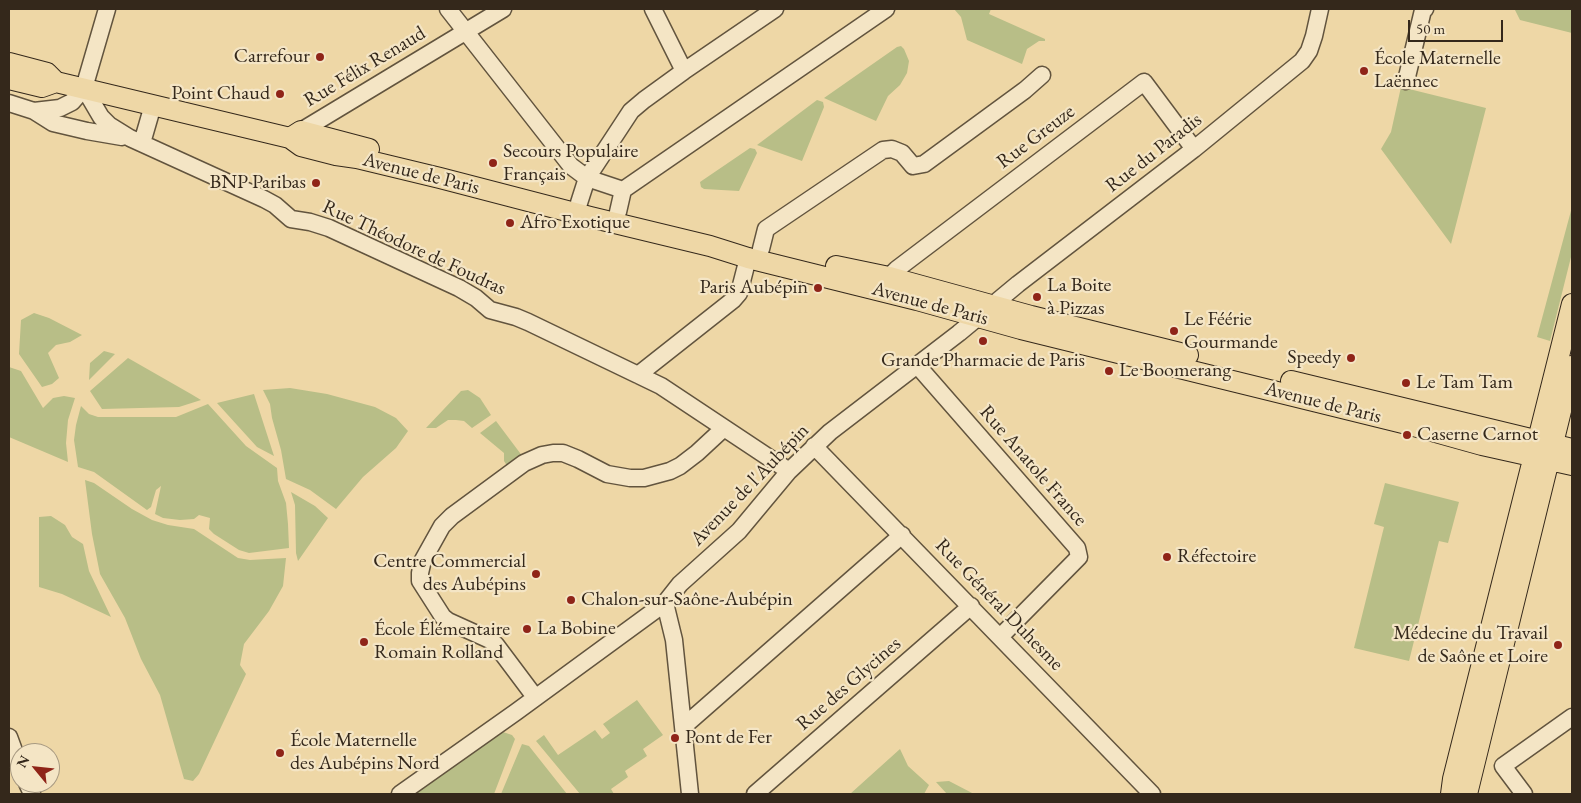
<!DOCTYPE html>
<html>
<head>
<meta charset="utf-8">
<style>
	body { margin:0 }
	#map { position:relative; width:1581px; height:803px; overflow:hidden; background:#eed7a6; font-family:"EB Garamond",serif }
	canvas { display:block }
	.frame { position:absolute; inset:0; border:10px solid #34281b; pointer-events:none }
	.north { position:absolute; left:10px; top:743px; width:50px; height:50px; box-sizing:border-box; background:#f4e5c5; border:1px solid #a79981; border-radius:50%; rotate:298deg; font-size:14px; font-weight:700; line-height:20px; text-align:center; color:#34281b }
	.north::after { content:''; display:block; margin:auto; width:18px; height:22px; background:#8f2418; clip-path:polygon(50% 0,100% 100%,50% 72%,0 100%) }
	.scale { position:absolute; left:1408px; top:20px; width:95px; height:22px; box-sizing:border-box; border:2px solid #34281b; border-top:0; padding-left:6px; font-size:15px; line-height:18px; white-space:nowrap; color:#34281b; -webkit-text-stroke:4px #f4e5c5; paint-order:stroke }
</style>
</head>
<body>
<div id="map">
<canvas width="1581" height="803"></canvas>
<div class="frame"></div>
<div class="north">N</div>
<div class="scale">50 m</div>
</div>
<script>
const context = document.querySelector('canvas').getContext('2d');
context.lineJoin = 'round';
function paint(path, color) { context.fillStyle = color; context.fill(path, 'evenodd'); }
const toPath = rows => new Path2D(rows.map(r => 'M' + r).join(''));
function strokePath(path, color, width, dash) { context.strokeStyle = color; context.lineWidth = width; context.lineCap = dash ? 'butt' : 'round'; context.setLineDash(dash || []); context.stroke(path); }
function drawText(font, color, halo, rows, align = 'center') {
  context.font = font + ' "EB Garamond",serif'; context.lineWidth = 4.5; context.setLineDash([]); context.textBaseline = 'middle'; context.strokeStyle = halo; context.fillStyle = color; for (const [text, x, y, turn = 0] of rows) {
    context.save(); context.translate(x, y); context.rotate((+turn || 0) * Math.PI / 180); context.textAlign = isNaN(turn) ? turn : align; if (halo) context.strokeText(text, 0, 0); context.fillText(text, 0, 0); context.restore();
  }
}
paint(toPath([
	[954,9,991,9,989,14,1045,39,1045,41,1039,41,1027,49,1022,64,967,40,961,17],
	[1512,9,1572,9,1572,33,1520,20,1515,10],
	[901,46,904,49,909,61,907,73,900,85,888,96,876,121,824,98,897,47],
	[1401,87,1486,108,1451,244,1381,149,1391,132],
	[817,100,823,102,824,107,802,161,757,145],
	[750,148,755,149,757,153,739,191,704,189,701,187,700,182],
	[1572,207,1572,253,1550,341,1537,337],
	[34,313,49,318,82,335,70,342,56,345,48,353,59,378,52,384,42,387,19,354,21,320],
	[104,351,115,354,89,380,90,363],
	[128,358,191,394,201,400,179,407,102,409,90,391],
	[9,367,21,371,43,408,53,398,64,396,75,398,68,420,66,443,68,462,9,437],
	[290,388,327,394,375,407,396,418,408,431,396,448,363,477,336,509,310,490,286,479,281,450,272,418,270,404,263,390],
	[468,390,480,398,491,415,472,428,464,421,456,420,448,420,436,428,426,428,461,391],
	[254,394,274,456,257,447,217,403],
	[208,404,246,446,277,468,278,481,286,503,288,524,289,548,249,553,239,550,214,534,209,529,210,518,199,515,194,519,180,520,163,518,155,514,161,486,156,490,151,507,147,510,94,472,78,467,74,440,76,425,81,406,89,414,98,417,176,417],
	[496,421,523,457,508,467,504,461,504,453,480,433],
	[85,480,94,483,132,509,152,520,168,525,194,529,238,558,250,560,286,558,283,586,269,611,244,644,240,665,246,674,199,774,193,781,184,779,160,695,141,659,125,618,100,574,92,534],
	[1385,483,1459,502,1448,543,1439,541,1409,661,1354,648,1384,527,1374,524],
	[291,492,315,506,328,518,298,561,296,553,295,505],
	[51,516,65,525,72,537,83,544,89,571,111,617,62,594,39,587,39,517],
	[637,700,663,735,643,749,647,756,625,771,628,777,611,789,614,794,580,794,536,741,544,735,558,755,595,730,602,739,610,733,603,724],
	[503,732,512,735,515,739,494,794,414,794,414,792],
	[522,744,529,746,567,794,501,794],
	[900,749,908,766,929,785,924,794,850,794],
	[949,781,974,794,947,794,936,782]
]), '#b8be87');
const minor = toPath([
	[448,9,571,166,587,178,623,190],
	[653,9,684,71],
	[1406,81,1423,10,1425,9],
	[84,88,101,117,109,125,130,138,264,199,275,205,291,219,310,222,329,228,459,288,476,298,490,310,516,317,528,322,661,386,789,471],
	[9,103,34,111,60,108,72,102,84,88,107,9],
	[34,111,53,123,87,131,122,137],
	[301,131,503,9],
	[142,143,153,105],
	[579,203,587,178,631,111,644,100,684,71,775,9],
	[618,212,623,190,886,9],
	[761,249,766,229,883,150,892,149,902,153,913,166,924,164,1025,90,1042,75],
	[889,277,897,269,1144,82,1194,149],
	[917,365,1077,548,1079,557,1000,637],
	[638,375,733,300,739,293,748,258],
	[814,446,1152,794],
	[665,603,674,640,690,794],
	[535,697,496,645,490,640,448,621,443,617,420,581,420,573,423,560,442,526,452,516,524,463,542,455,553,453,563,453,578,459,607,474,630,478,644,478,670,471,680,466,697,453,724,428],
	[683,727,902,535],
	[9,737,20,767],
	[27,783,32,794],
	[400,794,516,712,665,603,680,584,739,531,789,471,830,432,959,333,1018,284,1194,149,1302,61,1309,51,1314,36,1320,9],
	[755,794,971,606],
	[1524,794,1503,766,1572,717]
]);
const major = toPath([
	[9,63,47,73,56,82],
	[9,79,42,87,56,82,290,138,301,146,336,155,357,158,440,178,590,217,710,246,748,258,917,300,1021,329,1403,423,1482,445,1572,465],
	[290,138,301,131,369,149],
	[836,266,889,277,1031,316,1188,355],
	[1291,381,1572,449],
	[1451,794,1453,779,1572,304],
	[1467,794,1572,366]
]);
strokePath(minor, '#62543e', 19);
strokePath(major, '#34281b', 22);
strokePath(minor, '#f4e5c5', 16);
strokePath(major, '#eed7a6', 20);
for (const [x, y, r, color] of [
	[320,57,5,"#8f2418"],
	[1364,71,5,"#8f2418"],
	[280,94,5,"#8f2418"],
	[493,163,5,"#8f2418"],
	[316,183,5,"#8f2418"],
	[510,223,5,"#8f2418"],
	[818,288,5,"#8f2418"],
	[1037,297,5,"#8f2418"],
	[1174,331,5,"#8f2418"],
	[983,341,5,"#8f2418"],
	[1351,358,5,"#8f2418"],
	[1109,371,5,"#8f2418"],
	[1406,383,5,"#8f2418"],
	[1407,435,5,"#8f2418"],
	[1167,557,5,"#8f2418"],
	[536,574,5,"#8f2418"],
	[571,600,5,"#8f2418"],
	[527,629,5,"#8f2418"],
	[364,642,5,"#8f2418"],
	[1558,645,5,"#8f2418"],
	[675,738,5,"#8f2418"],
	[280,753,5,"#8f2418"]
]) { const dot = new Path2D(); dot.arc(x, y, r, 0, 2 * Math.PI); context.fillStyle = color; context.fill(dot); strokePath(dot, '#f4e5c5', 2); }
drawText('20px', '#34281b', '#f4e5c5', [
	["Carrefour",310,57,"right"],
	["École Maternelle",1374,59],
	["Laënnec",1374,82],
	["Point Chaud",270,94,"right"],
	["Secours Populaire",503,152],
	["Français",503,175],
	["BNP Paribas",306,183,"right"],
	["Afro Exotique",520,223],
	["La Boite",1047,286],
	["à Pizzas",1047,309],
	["Paris Aubépin",808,288,"right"],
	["Le Féérie",1184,320],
	["Gourmande",1184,343],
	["Speedy",1341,358,"right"],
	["Grande Pharmacie de Paris",983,361,"center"],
	["Le Boomerang",1119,371],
	["Le Tam Tam",1416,383],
	["Caserne Carnot",1417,435],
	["Réfectoire",1177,557],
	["Centre Commercial",526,562,"right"],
	["des Aubépins",526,585,"right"],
	["Chalon-sur-Saône-Aubépin",581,600],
	["La Bobine",537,629],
	["École Élémentaire",374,630],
	["Romain Rolland",374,653],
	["Médecine du Travail",1548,634,"right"],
	["de Saône et Loire",1548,657,"right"],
	["Pont de Fer",685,738],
	["École Maternelle",290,741],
	["des Aubépins Nord",290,764]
], 'left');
drawText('20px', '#34281b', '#f4e5c5', [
	["Rue Félix Renaud",365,67,-31],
	["Rue Greuze",1036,137,-37],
	["Rue du Paradis",1154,153,-38],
	["Avenue de Paris",421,174,14],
	["Rue Théodore de Foudras",414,248,25],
	["Avenue de Paris",930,304,15],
	["Avenue de Paris",1323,403,14],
	["Rue Anatole France",1033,466,49],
	["Avenue de l'Aubépin",750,485,-46],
	["Rue Général Duhesme",999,605,46],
	["Rue des Glycines",849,684,-41]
]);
</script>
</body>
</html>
